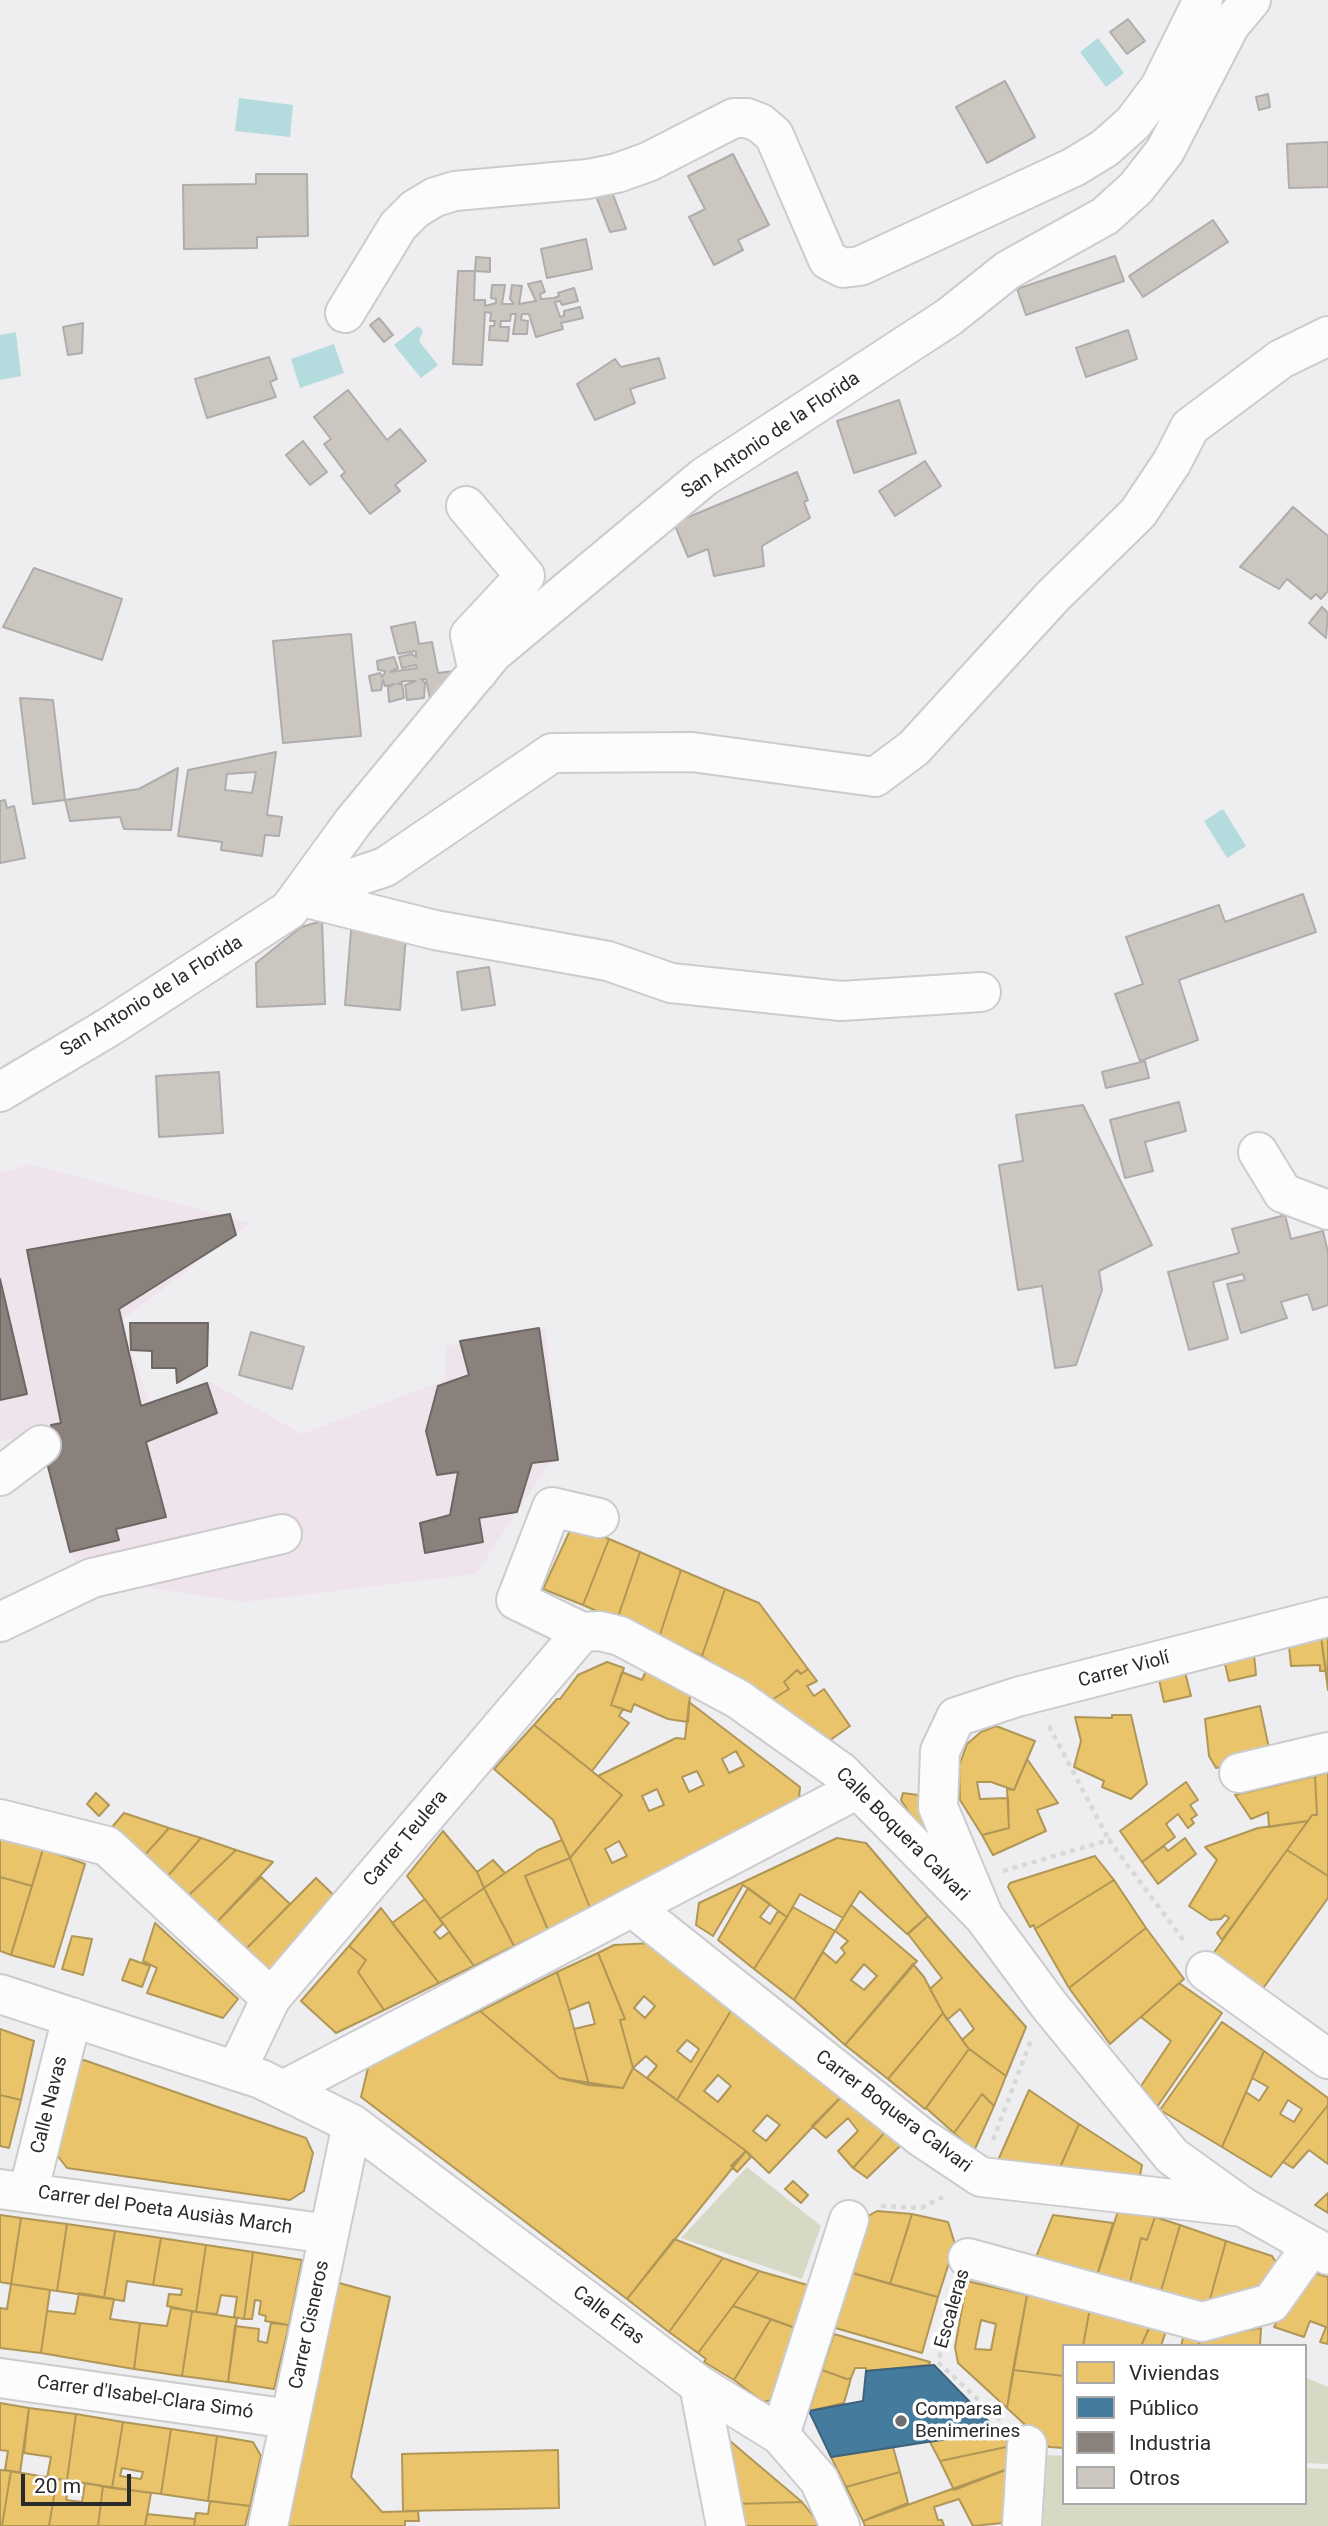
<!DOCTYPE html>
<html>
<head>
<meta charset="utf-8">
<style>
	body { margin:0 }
	#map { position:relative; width:1328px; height:2526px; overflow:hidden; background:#eeedef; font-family:Roboto,sans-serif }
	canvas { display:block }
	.legend { position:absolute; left:1062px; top:2344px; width:245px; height:161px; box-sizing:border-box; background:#fff; border:2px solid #aaa9aa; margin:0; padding:9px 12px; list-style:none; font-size:21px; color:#2a292b }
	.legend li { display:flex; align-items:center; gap:14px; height:35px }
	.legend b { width:35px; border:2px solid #aaa9aa }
	.scale { position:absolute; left:21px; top:2474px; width:110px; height:32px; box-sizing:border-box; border:4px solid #2a292b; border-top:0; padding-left:9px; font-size:21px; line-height:24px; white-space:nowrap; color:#2a292b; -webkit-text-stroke:5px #fff; paint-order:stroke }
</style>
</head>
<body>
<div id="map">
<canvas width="1328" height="2526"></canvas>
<ul class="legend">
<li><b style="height:19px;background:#e9c46a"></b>Viviendas</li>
<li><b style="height:19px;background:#457b9d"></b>Público</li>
<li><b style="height:19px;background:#8a817c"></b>Industria</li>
<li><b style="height:19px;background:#ccc6c0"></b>Otros</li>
</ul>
<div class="scale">20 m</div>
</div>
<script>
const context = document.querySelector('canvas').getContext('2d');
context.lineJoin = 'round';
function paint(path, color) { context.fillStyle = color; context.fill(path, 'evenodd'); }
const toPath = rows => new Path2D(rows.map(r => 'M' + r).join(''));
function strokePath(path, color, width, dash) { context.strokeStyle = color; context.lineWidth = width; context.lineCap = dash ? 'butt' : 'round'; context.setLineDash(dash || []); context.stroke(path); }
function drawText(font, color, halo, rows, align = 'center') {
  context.font = font + ' Roboto,sans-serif'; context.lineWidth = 7; context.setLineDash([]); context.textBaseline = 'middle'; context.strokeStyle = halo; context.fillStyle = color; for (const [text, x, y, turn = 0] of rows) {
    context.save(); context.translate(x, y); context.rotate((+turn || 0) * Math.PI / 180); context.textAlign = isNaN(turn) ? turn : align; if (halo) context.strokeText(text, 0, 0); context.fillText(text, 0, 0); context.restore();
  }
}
paint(toPath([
	[30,1164,250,1223,121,1321,150,1404,210,1382,302,1434,445,1380,446,1346,546,1329,557,1452,476,1574,243,1602,138,1586,82,1595,44,1433,0,1441,0,1173]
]), '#f0e4ec');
paint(toPath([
	[747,2167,821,2226,802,2279,681,2238],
	[1307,2378,1328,2387,1328,2464,1305,2463],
	[1047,2455,1064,2456,1064,2503,1305,2503,1305,2468,1328,2469,1328,2526,1043,2526]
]), '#d8d9c5');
paint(toPath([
	[1098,38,1124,73,1106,87,1080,52],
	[239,98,293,105,290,137,235,131],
	[418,326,423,331,419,341,438,365,421,378,394,345],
	[16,332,21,376,0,380,0,335],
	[334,344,344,373,300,388,291,359],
	[1223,809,1246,846,1227,858,1204,821]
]), '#b4dbdd');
const homes = toPath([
	[573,1524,609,1539,583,1605,543,1589,573,1524],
	[609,1539,640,1552,617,1620,583,1605,609,1539],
	[640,1552,681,1570,659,1638,617,1620,640,1552],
	[681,1570,725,1589,702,1656,659,1638,681,1570],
	[725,1589,759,1603,808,1669,801,1674,797,1670,784,1682,789,1689,770,1701,702,1656,725,1589],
	[1328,1636,1328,1690,1321,1637,1328,1636],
	[1321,1637,1326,1671,1320,1671,1320,1665,1291,1666,1289,1646,1321,1637],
	[1254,1654,1256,1675,1229,1681,1224,1660,1254,1654],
	[607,1662,624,1668,611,1705,623,1709,619,1716,629,1723,592,1771,534,1725,557,1699,560,1699,578,1675,607,1662],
	[649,1664,691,1681,688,1722,668,1719,634,1704,631,1712,611,1705,622,1672,642,1680,649,1664],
	[1184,1668,1191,1696,1164,1702,1158,1675,1184,1668],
	[808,1669,817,1681,807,1686,814,1696,824,1689,850,1726,829,1741,770,1701,789,1689,784,1682,797,1670,801,1674,808,1669],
	[689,1702,800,1787,798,1809,590,1908,570,1858,622,1795,598,1776,676,1738,685,1739,689,1702],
	[736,1751,744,1766,729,1773,722,1759,736,1751],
	[697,1771,704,1785,689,1792,682,1777,697,1771],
	[657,1789,664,1805,649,1811,642,1796,657,1789],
	[619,1841,627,1856,612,1863,605,1849,619,1841],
	[1260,1706,1270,1753,1216,1768,1209,1756,1205,1719,1260,1706],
	[1112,1715,1131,1715,1147,1784,1131,1799,1102,1787,1104,1781,1074,1767,1081,1741,1075,1717,1112,1718,1112,1715],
	[534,1725,622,1795,570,1858,553,1820,494,1769,534,1725],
	[996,1726,1035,1741,1014,1790,991,1782,977,1782,980,1799,1008,1798,1009,1828,982,1835,960,1800,959,1766,967,1744,981,1732,996,1726],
	[1027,1759,1058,1803,1037,1810,1046,1831,993,1855,982,1835,1009,1828,1007,1789,1014,1790,1027,1759],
	[1328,1772,1328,1876,1287,1850,1312,1815,1317,1815,1315,1776,1328,1772],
	[1315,1776,1317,1815,1312,1815,1308,1821,1269,1827,1268,1812,1251,1819,1235,1795,1315,1776],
	[1186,1782,1198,1800,1190,1805,1197,1815,1191,1819,1194,1823,1188,1828,1178,1814,1166,1824,1175,1837,1142,1862,1120,1831,1186,1782],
	[96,1793,109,1805,99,1816,87,1804,96,1793],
	[903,1793,918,1795,939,1842,935,1852,901,1800,903,1793],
	[124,1813,169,1828,144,1856,112,1827,124,1813],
	[1308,1821,1287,1850,1222,1940,1217,1933,1229,1918,1225,1915,1221,1919,1210,1920,1189,1906,1217,1860,1205,1847,1258,1828,1308,1821],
	[169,1828,201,1838,167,1877,144,1856,169,1828],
	[443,1831,477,1872,484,1888,440,1919,407,1876,443,1831],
	[0,1836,43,1849,32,1886,0,1877,0,1836],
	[201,1838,236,1850,188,1896,167,1877,201,1838],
	[837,1838,866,1843,928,1916,907,1934,860,1891,843,1918,800,1894,787,1917,743,1885,713,1936,696,1925,699,1903,837,1838],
	[1185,1838,1196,1854,1158,1884,1142,1862,1164,1846,1168,1851,1185,1838],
	[562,1840,570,1858,525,1876,548,1930,514,1946,484,1888,538,1850,562,1840],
	[43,1849,85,1864,54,1967,11,1955,43,1849],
	[236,1850,273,1862,217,1922,188,1896,236,1850],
	[1287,1850,1328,1876,1328,1898,1259,1994,1210,1958,1287,1850],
	[1095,1856,1114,1880,1035,1929,1034,1925,1030,1927,1008,1887,1010,1883,1095,1856],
	[570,1858,590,1908,548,1930,525,1876,570,1858],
	[493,1860,505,1873,484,1888,477,1872,493,1860],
	[0,1877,32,1886,11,1955,0,1951,0,1877],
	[261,1877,290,1904,245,1950,217,1922,261,1877],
	[316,1878,347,1908,278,1980,245,1950,316,1878],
	[1114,1880,1146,1928,1069,1988,1035,1929,1114,1880],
	[484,1888,514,1946,474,1966,440,1919,484,1888],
	[748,1888,770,1904,760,1917,770,1924,778,1911,787,1917,754,1969,718,1940,748,1888],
	[425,1899,443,1924,434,1932,440,1939,449,1932,474,1966,439,1983,392,1923,425,1899],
	[851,1905,917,1961,845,2045,794,2000,823,1952,836,1963,845,1953,841,1948,848,1941,835,1931,851,1905],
	[864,1964,877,1976,864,1990,851,1980,864,1964],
	[793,1907,835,1931,794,2000,754,1969,793,1907],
	[381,1908,439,1983,384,2010,358,1972,366,1960,349,1946,381,1908],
	[928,1916,1026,2027,1006,2076,968,2048,962,2040,974,2029,960,2009,947,2020,930,1989,942,1978,908,1934,928,1916],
	[155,1923,238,1999,223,2018,147,1993,157,1968,143,1961,155,1923],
	[1146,1928,1184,1979,1110,2044,1069,1988,1146,1928],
	[72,1936,92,1939,83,1975,62,1969,72,1936],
	[653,1943,732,2009,677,2100,647,2078,657,2066,646,2056,633,2068,620,2020,625,2019,598,1953,614,1945,653,1943],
	[644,1996,655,2006,645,2018,634,2008,644,1996],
	[687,2040,699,2049,691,2062,677,2051,687,2040],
	[349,1946,366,1960,358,1972,384,2010,336,2033,301,2001,349,1946],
	[598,1953,625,2019,620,2020,633,2068,623,2088,589,2085,574,2029,595,2024,589,2002,569,2010,557,1972,598,1953],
	[130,1959,150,1966,142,1987,122,1980,130,1959],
	[913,1964,924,1977,943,2013,888,2079,845,2045,913,1964],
	[557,1972,569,2010,589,2085,559,2078,480,2011,557,1972],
	[1179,1983,1222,2013,1157,2107,1141,2086,1171,2041,1141,2017,1179,1983],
	[732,2009,841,2097,769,2173,746,2151,677,2100,732,2009],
	[718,2075,731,2086,718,2102,704,2091,718,2075],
	[767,2115,780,2125,766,2141,753,2131,767,2115],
	[480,2011,559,2078,623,2088,633,2068,746,2151,627,2299,361,2097,369,2064,480,2011],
	[943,2013,969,2049,925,2109,888,2079,943,2013],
	[1222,2022,1264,2051,1222,2147,1160,2110,1222,2022],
	[0,2029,34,2041,21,2100,0,2095,0,2029],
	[969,2049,1006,2076,994,2106,982,2094,954,2133,926,2108,969,2049],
	[1264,2051,1328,2098,1328,2105,1271,2177,1222,2147,1246,2092,1259,2101,1268,2087,1252,2078,1264,2051],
	[1288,2100,1302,2109,1294,2122,1280,2114,1288,2100],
	[84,2060,306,2138,313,2153,304,2191,290,2200,67,2168,50,2146,69,2069,84,2060],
	[1029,2090,1079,2124,1058,2172,1006,2167,999,2158,1029,2090],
	[982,2094,994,2106,974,2151,954,2133,982,2094],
	[0,2095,21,2100,9,2148,0,2146,0,2095],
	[841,2097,887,2130,853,2168,838,2151,858,2131,848,2118,826,2138,812,2126,841,2097],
	[1328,2105,1328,2164,1309,2150,1293,2168,1283,2162,1328,2105],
	[1079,2124,1142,2165,1139,2181,1058,2172,1079,2124],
	[887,2130,900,2146,867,2178,853,2168,887,2130],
	[746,2151,751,2157,737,2172,731,2166,746,2151],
	[793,2181,808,2195,801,2203,785,2189,793,2181],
	[1328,2193,1328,2213,1315,2205,1328,2193],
	[1119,2208,1155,2217,1147,2240,1141,2238,1128,2290,1095,2282,1119,2208],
	[877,2211,912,2214,890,2284,842,2270,859,2221,877,2211],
	[912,2214,948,2222,955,2244,938,2297,890,2284,912,2214],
	[0,2215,21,2218,11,2284,0,2282,0,2215],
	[1053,2215,1113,2223,1095,2282,1034,2262,1053,2215],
	[1155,2217,1180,2225,1159,2298,1128,2290,1141,2238,1147,2240,1155,2217],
	[21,2218,67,2224,57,2291,11,2284,21,2218],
	[67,2224,115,2231,104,2298,57,2291,67,2224],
	[1180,2225,1226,2241,1207,2310,1159,2298,1180,2225],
	[115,2231,161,2238,153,2285,127,2281,124,2301,104,2298,115,2231],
	[161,2238,206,2245,196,2312,167,2306,169,2294,181,2295,182,2289,153,2285,161,2238],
	[674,2239,723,2258,669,2332,627,2299,674,2239],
	[1226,2241,1272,2256,1279,2267,1259,2300,1207,2310,1226,2241],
	[206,2245,253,2252,244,2319,234,2317,237,2297,221,2295,217,2314,196,2312,206,2245],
	[253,2252,302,2260,289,2325,265,2321,266,2316,259,2314,261,2301,255,2300,252,2319,244,2319,253,2252],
	[723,2258,759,2271,698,2353,669,2332,723,2258],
	[842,2270,938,2297,922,2353,825,2325,842,2270],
	[759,2271,811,2286,798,2329,733,2306,759,2271],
	[1314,2273,1328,2277,1328,2344,1320,2342,1326,2327,1310,2321,1304,2337,1274,2327,1304,2277,1314,2273],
	[332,2281,390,2297,351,2477,382,2512,418,2511,419,2521,405,2521,405,2526,279,2526,332,2281],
	[967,2281,1027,2295,1007,2408,958,2363,955,2347,967,2281],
	[981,2320,996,2324,991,2350,975,2349,981,2320],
	[11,2284,50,2290,41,2353,0,2348,0,2308,7,2309,11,2284],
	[79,2293,114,2299,110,2319,140,2323,134,2369,41,2353,47,2311,75,2314,79,2293],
	[1027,2295,1090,2308,1083,2346,1064,2346,1064,2376,1013,2370,1027,2295],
	[733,2306,771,2319,734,2380,704,2362,706,2359,698,2353,733,2306],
	[171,2308,192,2311,182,2376,134,2369,140,2323,167,2326,171,2308],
	[1090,2308,1152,2322,1141,2346,1083,2346,1090,2308],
	[192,2311,237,2318,228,2382,182,2376,192,2311],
	[771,2319,798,2329,775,2399,763,2402,734,2380,771,2319],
	[271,2323,289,2325,274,2389,228,2382,235,2326,259,2329,258,2341,267,2343,271,2323],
	[1149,2328,1166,2331,1161,2346,1141,2346,1149,2328],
	[1261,2328,1260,2346,1199,2346,1200,2338,1261,2328],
	[834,2334,930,2362,929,2365,866,2371,866,2368,855,2368,851,2378,847,2379,822,2370,834,2334],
	[1184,2334,1200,2338,1199,2346,1181,2346,1184,2334],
	[822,2370,847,2379,851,2378,844,2403,809,2411,822,2370],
	[1013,2370,1064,2376,1064,2448,1049,2447,1007,2408,1013,2370],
	[0,2403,29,2408,20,2473,5,2470,8,2451,0,2450,0,2403],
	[29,2408,76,2414,67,2480,47,2478,51,2457,24,2453,29,2408],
	[76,2414,123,2422,112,2488,67,2480,76,2414],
	[123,2422,171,2429,161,2494,112,2488,123,2422],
	[122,2468,143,2472,141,2479,120,2476,122,2468],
	[171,2429,217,2436,208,2501,161,2494,171,2429],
	[998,2431,1011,2446,940,2461,930,2442,998,2431],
	[723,2435,802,2502,735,2504,723,2435],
	[217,2436,253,2442,261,2456,250,2506,208,2501,217,2436],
	[1011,2446,1016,2466,954,2490,940,2461,1011,2446],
	[893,2447,900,2472,846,2487,831,2457,893,2447],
	[558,2450,559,2508,403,2511,402,2454,558,2450],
	[1016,2466,1012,2522,973,2526,959,2499,934,2507,938,2520,942,2520,944,2526,865,2526,863,2521,1016,2466],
	[0,2470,11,2471,2,2526,0,2526,0,2470],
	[11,2471,57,2479,49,2526,2,2526,11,2471],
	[900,2472,908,2503,863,2521,846,2487,900,2472],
	[57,2479,70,2481,66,2500,82,2502,85,2483,103,2486,98,2526,49,2526,57,2479],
	[103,2486,151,2493,145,2526,98,2526,103,2486],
	[210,2501,250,2506,245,2526,194,2526,196,2513,208,2514,210,2501],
	[802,2502,821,2526,739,2526,735,2504,802,2502],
	[147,2514,195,2519,194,2526,145,2526,147,2514]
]);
paint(homes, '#e9c46a');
strokePath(homes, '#b09657', 2);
const public = toPath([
	[934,2365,998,2431,831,2457,809,2411,863,2401,866,2371,934,2365]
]);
paint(public, '#457b9d');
strokePath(public, '#3d627b', 2);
const industry = toPath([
	[230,1214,236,1235,119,1309,141,1406,207,1383,217,1413,146,1442,166,1517,116,1529,119,1540,70,1552,44,1451,57,1449,51,1425,61,1423,27,1250,230,1214],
	[0,1279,27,1394,0,1400,0,1279],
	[130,1323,208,1323,207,1366,177,1383,176,1368,152,1368,152,1351,131,1350,130,1323],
	[539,1328,558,1460,532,1463,517,1512,479,1518,483,1542,425,1553,420,1523,450,1515,458,1472,437,1475,426,1431,438,1386,469,1375,460,1341,539,1328]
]);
paint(industry, '#8a817c');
strokePath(industry, '#6d6764', 2);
const building = toPath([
	[1128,19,1145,41,1127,54,1110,32,1128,19],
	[1005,81,1035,137,987,163,956,107,1005,81],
	[1268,94,1270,107,1259,110,1256,97,1268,94],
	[1328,142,1328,187,1289,188,1287,144,1328,142],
	[733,154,769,225,738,240,743,250,714,265,689,217,705,209,688,176,733,154],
	[256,174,307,174,308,236,257,237,257,248,184,249,183,185,256,184,256,174],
	[609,184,626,229,610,232,594,191,609,184],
	[1213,220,1228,242,1143,297,1129,276,1213,220],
	[586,239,592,269,547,278,541,249,586,239],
	[1115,256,1124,281,1026,315,1017,289,1115,256],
	[476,257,490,258,490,272,475,271,476,257],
	[458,271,475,271,474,300,485,300,485,306,496,303,496,299,491,298,492,285,505,285,502,304,514,304,510,299,512,285,522,286,519,304,536,301,528,284,541,281,545,292,540,294,541,299,554,298,559,296,558,293,574,288,578,301,562,305,560,301,555,302,560,317,564,316,564,311,580,307,583,318,561,323,563,329,536,337,529,314,522,314,521,320,528,321,527,334,513,334,516,314,511,314,510,321,501,321,500,327,509,327,508,341,489,340,490,326,494,326,495,321,490,321,491,313,485,312,482,365,453,364,458,271],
	[379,318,393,335,384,342,370,325,379,318],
	[83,323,82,353,68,355,63,327,83,323],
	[1128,330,1137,359,1086,377,1076,348,1128,330],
	[269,357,277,379,270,382,276,397,207,418,195,379,269,357],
	[659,358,665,378,630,389,635,403,595,420,577,384,615,359,621,367,659,358],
	[348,390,387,440,400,429,426,461,395,485,400,491,370,514,341,476,345,472,324,444,331,439,314,417,348,390],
	[899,400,916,453,854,473,837,421,899,400],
	[303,441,327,472,310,485,286,455,303,441],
	[925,461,941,486,895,516,879,491,925,461],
	[797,472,808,500,804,502,810,518,762,546,764,566,714,576,708,549,688,557,674,523,797,472],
	[1293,507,1328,536,1328,591,1321,599,1316,594,1311,599,1287,579,1279,589,1240,567,1293,507],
	[34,568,122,599,102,660,3,627,34,568],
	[1322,607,1328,613,1326,638,1309,623,1322,607],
	[415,622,419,644,432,642,438,673,454,671,458,694,430,699,426,679,421,679,425,683,424,698,407,700,405,685,416,681,404,681,398,684,402,684,404,698,389,702,388,687,395,684,385,686,383,680,381,690,372,691,369,676,380,673,382,677,386,671,378,670,377,661,394,657,398,668,390,672,417,668,416,665,402,668,399,657,412,654,416,657,416,651,398,654,391,627,415,622],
	[351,634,361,736,283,743,273,641,351,634],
	[20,698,53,700,65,800,33,804,20,698],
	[276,752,267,815,282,817,279,836,265,835,262,856,221,850,222,842,178,836,188,770,276,752],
	[256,772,252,793,225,790,227,774,256,772],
	[178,768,171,830,124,829,120,817,70,821,65,800,139,789,178,768],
	[5,800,7,808,14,806,25,858,0,863,0,801,5,800],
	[1303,894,1316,932,1179,980,1198,1040,1140,1061,1115,994,1143,984,1126,937,1219,905,1225,922,1303,894],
	[352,919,407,923,400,1010,345,1005,352,919],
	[322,921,325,1004,257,1007,256,963,301,927,322,921],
	[489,967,495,1005,462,1010,457,972,489,967],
	[1145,1061,1149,1078,1106,1088,1102,1072,1145,1061],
	[219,1072,223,1133,159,1137,156,1076,219,1072],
	[1179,1102,1186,1131,1145,1142,1153,1171,1125,1178,1110,1120,1179,1102],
	[1083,1105,1152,1245,1099,1271,1102,1290,1076,1365,1055,1368,1042,1286,1018,1290,999,1165,1023,1161,1016,1115,1083,1105],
	[1285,1215,1291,1239,1323,1231,1328,1252,1328,1305,1313,1310,1308,1294,1281,1302,1287,1318,1241,1333,1227,1284,1245,1280,1243,1274,1213,1282,1228,1339,1189,1350,1168,1272,1239,1253,1232,1229,1285,1215],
	[251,1332,304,1347,292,1389,239,1375,251,1332]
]);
paint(building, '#ccc6c0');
strokePath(building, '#aeadac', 2);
const minor = toPath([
	[345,313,398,226,415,209,435,197,455,191,588,179,617,173,648,162,734,118,747,118,760,123,774,135,828,260,843,268,860,266,1074,167,1105,148,1133,123,1160,87,1203,0],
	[466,506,525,576,470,635,478,672],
	[299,896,385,867,552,753,692,752,875,777,914,748,1053,596,1138,513,1172,462,1190,427,1281,359,1328,336],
	[299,896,435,930,608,961,671,983,841,1001,981,992],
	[0,1092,109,1027,289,910,353,822,493,653,704,477,949,317,1008,270,1105,216,1136,188,1165,151,1230,25,1251,0],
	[1258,1152,1283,1193,1328,1210],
	[0,1476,41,1445],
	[0,1622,92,1578,282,1534],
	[582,1632,516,1600,552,1507,599,1518],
	[1239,1773,1328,1752],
	[0,1819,107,1846,271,1998],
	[632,1907,921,2137,981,2177,1243,2207,1328,2255],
	[1206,1971,1328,2059],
	[0,1994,261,2079,352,2124,699,2385,780,2435,819,2480,840,2526],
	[236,2071,271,1998,582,1632,600,1631,620,1636,738,1699,841,1772,984,1917],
	[283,2090,858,1789],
	[0,2189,329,2234],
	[28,2193,72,2017],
	[1243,2207,1172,2156,1049,2005,984,1917,938,1807,940,1751,956,1717,1017,1697,1328,1617],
	[968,2258,1202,2322,1271,2303,1310,2248],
	[0,2378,290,2419],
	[699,2385,726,2526],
	[780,2435,849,2220],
	[268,2526,352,2124],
	[1022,2526,1027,2445]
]);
strokePath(minor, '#cccbcd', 42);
strokePath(toPath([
	[1049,1726,1109,1840],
	[1003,1871,1109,1840,1184,1941],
	[993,2140,1031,2040],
	[881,2206,921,2208,943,2197],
	[957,2295,938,2362,1001,2421]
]), '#d8d8d8', 4.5, [5, 5]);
strokePath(minor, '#fcfcfd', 38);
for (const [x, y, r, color] of [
	[901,2421,7,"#6f6e70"]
]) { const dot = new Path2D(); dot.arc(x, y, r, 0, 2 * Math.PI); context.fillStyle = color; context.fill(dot); strokePath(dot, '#fff', 2.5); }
drawText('19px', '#2a292b', '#fff', [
	["San Antonio de la Florida",771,436,-34],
	["San Antonio de la Florida",152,997,-32],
	["Carrer Violí",1124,1670,-15],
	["Calle Boquera Calvari",902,1835,45],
	["Carrer Teulera",406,1839,-50],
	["Calle Navas",50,2105,-76],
	["Carrer Boquera Calvari",893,2112,37],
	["Carrer del Poeta Ausiàs March",165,2211,8],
	["Escaleras",953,2309,-74],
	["Calle Eras",608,2316,37],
	["Carrer Cisneros",310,2325,-78],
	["Carrer d'Isabel-Clara Simó",145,2398,8]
]);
drawText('19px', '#2a292b', '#fff', [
	["Comparsa",915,2410],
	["Benimerines",915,2432]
], 'left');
</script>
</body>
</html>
